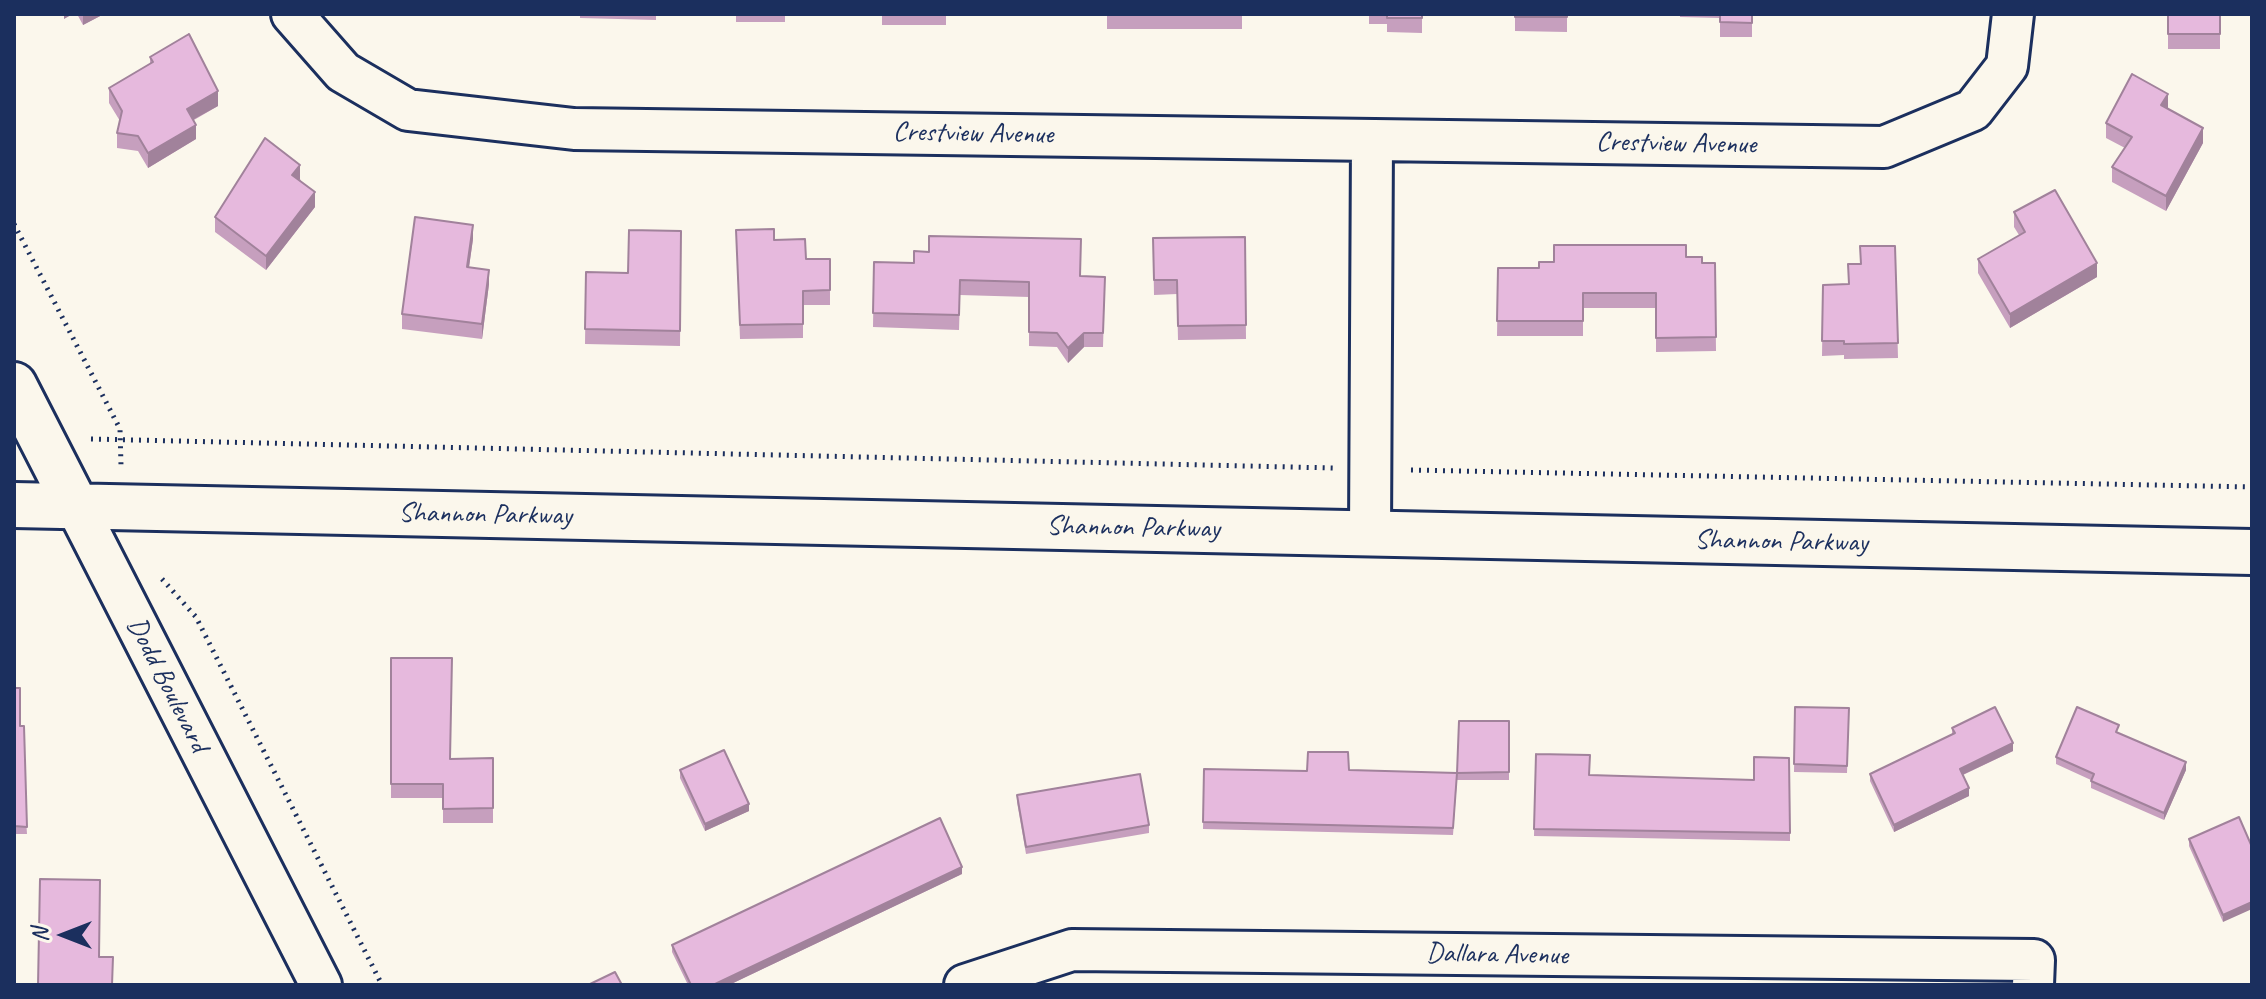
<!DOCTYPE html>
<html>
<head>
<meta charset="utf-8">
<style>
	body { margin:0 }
	#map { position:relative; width:2266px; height:999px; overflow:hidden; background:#fbf7ec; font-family:Caveat,sans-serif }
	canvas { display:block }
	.frame { position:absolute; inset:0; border:16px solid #1b2f5e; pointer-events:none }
	.north { position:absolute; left:24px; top:895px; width:80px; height:80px; -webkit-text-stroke:6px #fbf7ec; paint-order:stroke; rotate:270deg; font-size:22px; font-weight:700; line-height:32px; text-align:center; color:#1b2f5e }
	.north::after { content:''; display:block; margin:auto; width:28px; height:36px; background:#1b2f5e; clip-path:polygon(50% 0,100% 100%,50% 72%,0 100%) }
</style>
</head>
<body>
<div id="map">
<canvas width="2266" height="999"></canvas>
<div class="frame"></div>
<div class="north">N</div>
</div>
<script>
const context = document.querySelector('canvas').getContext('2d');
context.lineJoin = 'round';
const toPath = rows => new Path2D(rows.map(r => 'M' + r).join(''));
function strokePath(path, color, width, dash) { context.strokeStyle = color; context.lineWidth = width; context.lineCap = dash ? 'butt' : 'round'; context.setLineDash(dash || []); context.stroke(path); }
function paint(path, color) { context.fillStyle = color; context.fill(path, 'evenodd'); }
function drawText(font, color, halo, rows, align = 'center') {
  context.font = font + ' Caveat,sans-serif'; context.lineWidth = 6; context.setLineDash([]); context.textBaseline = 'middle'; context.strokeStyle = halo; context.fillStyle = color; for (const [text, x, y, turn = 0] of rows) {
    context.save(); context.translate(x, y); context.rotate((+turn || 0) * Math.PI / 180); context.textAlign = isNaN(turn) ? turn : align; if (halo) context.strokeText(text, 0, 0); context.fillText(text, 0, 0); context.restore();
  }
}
const street = toPath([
	[292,14,343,72,408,110,574,129,1884,147,1973,110,2007,66,2013,14],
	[76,506,321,985],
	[1370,534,1372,140],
	[965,985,1072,950,2034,960,2033,985]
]);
const secondary = toPath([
	[14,385,76,506],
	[14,505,2252,552]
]);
strokePath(street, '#1b2f5e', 46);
strokePath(secondary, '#1b2f5e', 50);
strokePath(toPath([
	[14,224,120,429,121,465],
	[91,439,1333,468],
	[1411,470,2252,487],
	[162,579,196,617,382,985]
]), '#1b2f5e', 5, [2, 6]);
strokePath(street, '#fbf7ec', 40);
strokePath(secondary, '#fbf7ec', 44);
paint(toPath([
	[77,14,104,14,83,25],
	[580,14,656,14,656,20,580,18],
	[736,14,785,14,785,22,736,22],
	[882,14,946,14,946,25,882,25],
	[1107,14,1242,14,1242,29,1107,29],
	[1369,14,1422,14,1422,33,1387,32,1387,24,1369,24],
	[1515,14,1567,14,1567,32,1515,31],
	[1680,14,1752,14,1752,37,1720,37,1720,18,1680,17],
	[1784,14,1837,14,1837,15],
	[2168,14,2220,14,2220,49,2168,49],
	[150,57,218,106,194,120,196,139,148,168,138,151,117,148,117,133,120,121,109,103,109,88,150,64],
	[2168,108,2203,143,2166,211,2112,182,2112,167,2125,148,2106,138,2106,123],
	[300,179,315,207,266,270,215,232,215,217],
	[2014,212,2097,277,2010,328,1978,273,1978,259,2019,235,2014,227],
	[736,230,774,240,806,259,830,259,830,305,803,305,803,338,740,339],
	[681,231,680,346,585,344,586,272,628,273],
	[1245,237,1246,339,1178,340,1177,294,1154,295,1153,238],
	[473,239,469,267,489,284,482,339,402,329,402,314],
	[1895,246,1898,358,1844,359,1844,355,1822,356,1823,285,1848,284,1861,264],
	[1686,257,1702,263,1715,263,1716,351,1656,352,1656,308,1583,308,1583,336,1497,336,1498,268,1539,268],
	[874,262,1080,276,1105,277,1103,347,1084,347,1068,363,1057,347,1029,346,1029,297,960,295,959,330,873,327],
	[391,658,450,759,493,758,493,823,443,823,443,798,391,798],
	[14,688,20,726,27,834,14,834],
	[1795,707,1849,708,1847,773,1794,772],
	[1509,721,1509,780,1457,780,1453,835,1203,829,1204,769,1457,773],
	[1952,728,2013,751,1963,775,1969,796,1894,832,1870,781,1870,774,1952,734],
	[2119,733,2186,770,2164,820,2091,788,2091,780,2056,764,2056,757],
	[1536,754,1590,775,1790,833,1790,841,1534,836],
	[680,770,749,811,705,831,680,778],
	[1017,795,1149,825,1149,833,1026,854,1017,802],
	[2239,817,2223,922,2189,846,2189,839],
	[962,874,729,985,688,985,672,952,672,945]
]), '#c69fbe');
paint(toPath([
	[64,14,73,14,64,19],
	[83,14,104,14,83,25],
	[218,91,218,106,187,123,187,109],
	[2168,94,2168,108,2161,120,2161,105],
	[196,125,196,139,148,168,148,153],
	[2203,128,2203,143,2166,211,2166,196],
	[300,165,300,179,292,189,292,175],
	[315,192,315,207,266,270,266,256],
	[473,225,473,239,467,281,467,267],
	[2097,263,2097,277,2010,328,2010,314],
	[489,270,489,284,482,339,482,324],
	[1084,333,1084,347,1068,363,1068,348],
	[2013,743,2013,751,1960,776,1960,769],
	[2186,762,2186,770,2164,820,2164,813],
	[1969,788,1969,796,1894,832,1894,825],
	[749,804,749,811,705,831,705,824],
	[962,867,962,874,729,985,713,985],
	[2252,902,2252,909,2223,922,2223,915]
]), '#a1829b');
const building = toPath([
	[1110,14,1242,14,1242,15,1110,14],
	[1387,14,1422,14,1422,18,1387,18,1387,14],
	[1515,14,1567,14,1567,17,1515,17,1515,14],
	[1720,14,1752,14,1752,23,1720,22,1720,14],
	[2168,14,2220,14,2220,34,2168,34,2168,14],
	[189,34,218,91,187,109,196,125,148,153,138,136,117,133,122,111,109,88,153,62,150,57,189,34],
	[2132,74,2168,94,2161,105,2203,128,2166,196,2112,167,2132,137,2106,123,2132,74],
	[265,138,300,165,292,175,315,192,266,256,215,217,265,138],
	[2055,190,2097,263,2010,314,1978,259,2025,232,2014,212,2055,190],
	[415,217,473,225,467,267,489,270,482,324,402,314,415,217],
	[774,229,774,240,805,239,806,259,830,259,830,290,803,291,803,324,740,325,736,230,774,229],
	[629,230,681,231,680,331,585,329,586,272,628,273,629,230],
	[929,236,1081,239,1080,276,1105,277,1103,333,1084,333,1068,348,1057,333,1029,332,1029,282,960,280,959,315,873,313,874,262,914,263,914,251,929,252,929,236],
	[1245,237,1246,325,1178,326,1177,280,1154,280,1153,238,1245,237],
	[1554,245,1686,245,1686,257,1702,257,1702,263,1715,263,1716,337,1656,338,1656,293,1583,293,1583,321,1497,321,1498,268,1539,268,1539,262,1554,262,1554,245],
	[1860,246,1895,246,1898,343,1844,344,1844,341,1822,341,1823,285,1849,284,1848,264,1861,264,1860,246],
	[391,658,452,658,450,759,493,758,493,808,443,809,443,784,391,784,391,658],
	[14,688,20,688,20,726,24,726,27,827,14,826,14,688],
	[1795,707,1849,708,1847,766,1794,764,1795,707],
	[1995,707,2013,743,1960,769,1969,788,1894,825,1870,774,1955,733,1952,728,1995,707],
	[2077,707,2119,725,2116,732,2186,762,2164,813,2091,781,2094,774,2056,757,2077,707],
	[1459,721,1509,721,1509,772,1457,773,1459,721],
	[724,750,749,804,705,824,680,770,724,750],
	[1308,752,1348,752,1349,770,1457,773,1453,828,1203,822,1204,769,1307,771,1308,752],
	[1536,754,1590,755,1589,775,1754,780,1754,757,1789,758,1790,833,1534,829,1536,754],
	[1140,774,1149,825,1026,847,1017,795,1140,774],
	[2239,817,2252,847,2252,902,2223,915,2189,839,2239,817],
	[940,818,962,867,713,985,691,985,672,945,940,818],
	[40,879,100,880,99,957,113,957,112,985,38,985,40,879],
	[615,972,622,985,588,985,615,972]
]);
paint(building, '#e6b9dd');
strokePath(building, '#a1829b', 2);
drawText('28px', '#1b2f5e', '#fbf7ec', [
	["Crestview Avenue",973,134,1],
	["Crestview Avenue",1676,144,1],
	["Shannon Parkway",485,515,1],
	["Shannon Parkway",1133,528,1],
	["Shannon Parkway",1781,542,1],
	["Dodd Boulevard",167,685,63],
	["Dallara Avenue",1497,955,1]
]);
</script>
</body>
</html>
